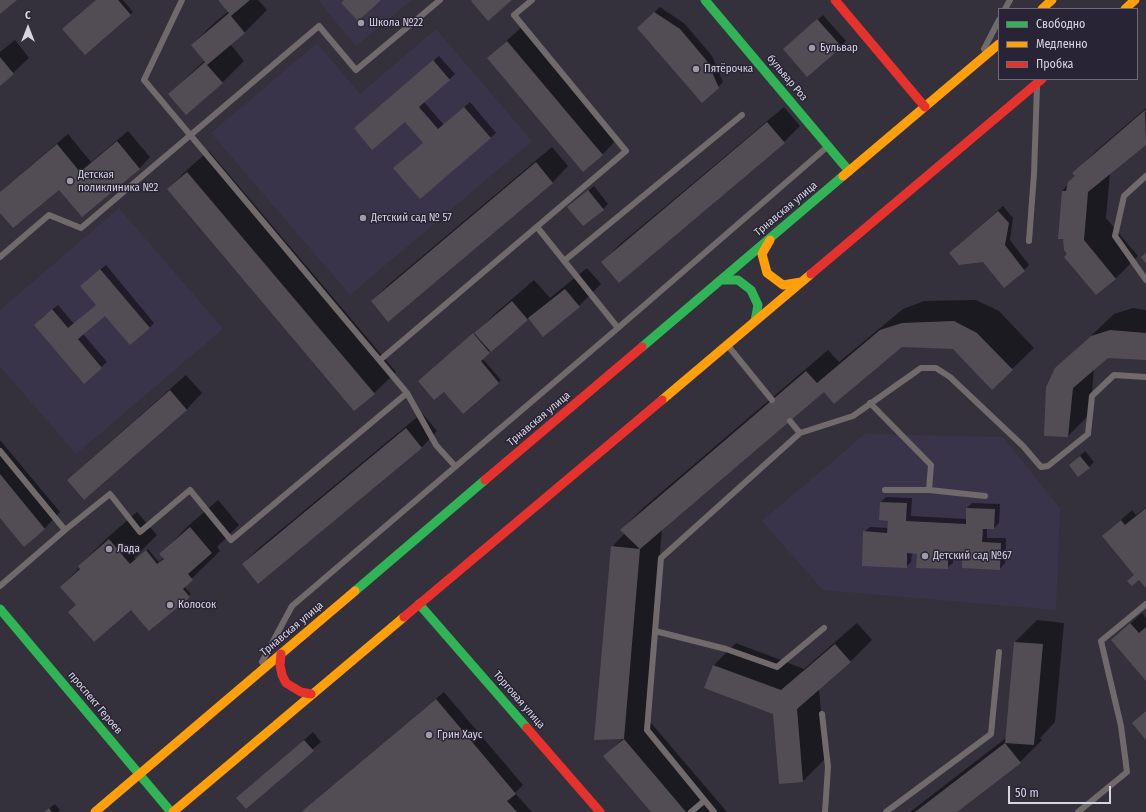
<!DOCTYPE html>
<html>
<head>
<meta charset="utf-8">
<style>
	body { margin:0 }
	#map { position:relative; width:1146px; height:812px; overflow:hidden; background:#34313c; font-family:"Fira Sans Condensed",sans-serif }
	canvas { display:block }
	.legend { position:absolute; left:998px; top:8px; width:140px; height:72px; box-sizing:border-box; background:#282335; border:1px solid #6e6a7a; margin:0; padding:5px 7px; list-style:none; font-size:12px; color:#d7d5e1 }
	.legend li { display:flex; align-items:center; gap:8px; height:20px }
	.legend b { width:20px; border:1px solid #6e6a7a }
	.north { position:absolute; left:8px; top:8px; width:40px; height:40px; -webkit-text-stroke:3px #282335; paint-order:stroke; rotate:0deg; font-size:11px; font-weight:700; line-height:16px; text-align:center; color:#d7d5e1 }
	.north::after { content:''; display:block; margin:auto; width:14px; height:18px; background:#d7d5e1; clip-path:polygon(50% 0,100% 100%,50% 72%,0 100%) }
	.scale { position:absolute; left:1008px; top:786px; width:103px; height:18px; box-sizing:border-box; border:2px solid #d7d5e1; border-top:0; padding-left:5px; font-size:12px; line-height:14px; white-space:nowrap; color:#d7d5e1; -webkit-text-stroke:3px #282335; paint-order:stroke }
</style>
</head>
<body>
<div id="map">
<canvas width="1146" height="812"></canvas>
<ul class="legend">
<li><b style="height:5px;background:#30b455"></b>Свободно</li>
<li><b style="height:5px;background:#ff9f0a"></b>Медленно</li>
<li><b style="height:5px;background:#e5322d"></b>Пробка</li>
</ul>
<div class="north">С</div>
<div class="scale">50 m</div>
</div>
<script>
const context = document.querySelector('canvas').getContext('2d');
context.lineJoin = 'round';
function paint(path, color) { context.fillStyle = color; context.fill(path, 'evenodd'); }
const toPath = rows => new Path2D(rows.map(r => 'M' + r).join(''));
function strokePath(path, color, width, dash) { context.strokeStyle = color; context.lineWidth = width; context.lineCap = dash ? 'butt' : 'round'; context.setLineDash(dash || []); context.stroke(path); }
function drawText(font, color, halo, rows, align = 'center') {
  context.font = font + ' "Fira Sans Condensed",sans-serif'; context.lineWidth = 3; context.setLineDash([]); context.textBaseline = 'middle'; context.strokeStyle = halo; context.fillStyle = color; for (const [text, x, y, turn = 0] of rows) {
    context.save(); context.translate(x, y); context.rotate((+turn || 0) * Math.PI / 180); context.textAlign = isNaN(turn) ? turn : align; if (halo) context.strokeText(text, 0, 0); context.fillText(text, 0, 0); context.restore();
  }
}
paint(toPath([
	[318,0,412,0,356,46],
	[436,29,532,141,350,295,211,133,317,43,360,94],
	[119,208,223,329,76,454,0,366,0,310],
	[865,434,1003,437,1060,508,1056,610,823,590,762,521]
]), '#3a344b');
paint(toPath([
	[97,0,123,0,133,12,85,53],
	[219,0,258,0,267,10,245,32,230,44,244,61,222,83,169,94,205,60,192,45,214,23,229,11],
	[660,7,685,24,712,56,723,82,718,87,638,28],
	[823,15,846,41,841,47,789,44],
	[523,26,618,138,603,154,583,170,488,58,504,43],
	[15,40,29,58,0,85,0,52],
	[439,56,455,74,424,102,444,125,470,102,496,133,490,138,424,142,405,121,360,123],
	[784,107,800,126,784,142,619,281,603,262,618,246],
	[1146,108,1146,143,1110,173,1106,218,1138,256,1116,278,1096,294,1062,191,1076,176,1074,173,1096,151],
	[128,131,150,157,140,168,82,216,59,188,0,212,0,192,68,134,91,162],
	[552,147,568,166,553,182,389,320,372,301,388,285],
	[209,151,396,372,374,393,168,189,190,167],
	[594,186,608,204,603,209,574,202],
	[1003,206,1013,218,1010,240,1029,265,1024,270,983,261,955,248],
	[106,265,154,323,149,328,105,315,83,334,107,362,84,382,40,319,58,305,74,324,97,305,86,281],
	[587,268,601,284,579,306,529,318,491,350,482,358,501,380,463,413,444,390,421,379,476,332,498,311,534,280,550,298],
	[976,300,999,311,1034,348,1012,369,953,348,901,346,824,390,662,529,646,717,727,812,652,812,605,757,623,738,612,547,625,533,621,530,643,508,828,350,839,362,903,309,924,301],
	[1133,308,1146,310,1146,359,1108,357,1094,368,1090,414,1068,436,1056,369,1114,314],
	[186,375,202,393,187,409,85,499,68,480,84,465],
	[422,413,437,431,422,447,259,582,243,564,259,548],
	[0,440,60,512,45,528,24,545,0,517],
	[1085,451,1094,462,1089,467,1070,465],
	[886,497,912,498,911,516,967,519,967,508,972,503,1000,504,999,523,994,528,987,528,987,538,1006,538,1005,563,1000,569,963,553,953,552,953,563,947,568,918,553,912,553,911,562,906,567,864,532,870,527,888,528,889,520,881,502],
	[218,500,239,525,217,547,220,551,184,586,191,594,189,596,131,609,77,605,61,587,80,567,79,566,107,538,137,512,157,535,134,558,136,560,148,549,159,562,164,557,161,554,188,526],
	[1146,507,1146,587,1103,536,1132,510,1136,515],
	[1142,613,1146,618,1146,679,1112,640],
	[1037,620,1064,623,1055,722,1040,738,1042,740,1020,762,956,812,910,812,1006,738,1015,642],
	[857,623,872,640,850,662,819,689,825,759,803,781,774,713,706,687,714,665,736,643,804,669],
	[444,692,523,785,515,793,532,812,301,812],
	[313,732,321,742,246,807,238,798],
	[55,804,60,810,58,812,45,812]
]), '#0007');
paint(toPath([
	[0,0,17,0,0,14],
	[96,0,118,0,131,15,85,55,62,29],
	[218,0,250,0,231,16,245,33,207,65,223,83,186,115,168,94,205,62,191,45,229,13],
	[344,0,381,0,358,21,341,3],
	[472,0,512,0,488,21,471,1],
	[654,12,680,29,707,61,719,88,702,103,637,28],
	[817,19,842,47,807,77,783,49],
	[507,41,603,155,583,172,487,58],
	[0,57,14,74,0,86],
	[433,60,450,80,419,107,438,129,464,107,491,138,420,199,393,168,423,143,405,122,372,150,354,128],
	[1145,110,1146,145,1088,192,1084,240,1116,279,1096,295,1064,257,1067,254,1064,250,1063,239,1058,239,1062,191,1066,191,1068,182,1075,176,1072,173],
	[767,122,785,143,619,283,601,262],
	[117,141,140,169,82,217,59,190,13,228,0,213,0,192,57,144,80,172],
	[536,162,553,183,388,322,371,301],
	[187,172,375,394,354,411,167,189],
	[588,190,604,210,583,226,567,207],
	[998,211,1009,223,1005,245,1025,271,1004,288,983,262,959,265,949,253],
	[1146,253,1146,264,1141,257],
	[100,269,150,328,130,345,105,316,78,339,102,368,84,384,34,325,52,309,68,328,96,305,80,286],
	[565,289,580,307,543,337,528,318],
	[512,301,528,320,491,352,474,333],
	[954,321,977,333,1013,370,992,390,953,349,902,347,834,404,824,392,640,549,620,530,806,371,817,383,880,330,902,323],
	[1110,330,1146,333,1146,360,1108,358,1073,388,1068,437,1044,436,1046,387,1055,368,1091,336],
	[473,333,490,353,481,361,499,383,463,414,444,392,434,400,418,381],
	[170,390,187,410,84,500,67,480],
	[406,428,422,448,258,584,242,564],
	[1080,456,1090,468,1078,477,1069,465],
	[0,474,45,529,24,547,0,518],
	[880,502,907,503,906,521,966,524,966,508,995,509,994,529,983,529,982,542,1001,543,1000,570,962,568,962,554,948,553,948,569,916,568,917,554,907,553,907,568,862,566,863,531,887,533,888,521,879,520],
	[1146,508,1146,588,1139,580,1132,586,1127,581,1134,575,1102,536,1121,520,1125,525],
	[190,527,212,553,188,574,193,580,183,589,190,597,149,631,131,610,94,642,68,612,76,605,60,587,80,569,78,566,109,539,130,564,146,550,157,564,164,559,159,554],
	[611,546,640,549,624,739,594,740],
	[1130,623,1139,633,1146,627,1146,681,1111,640],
	[1014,642,1043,644,1034,745,1005,743],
	[835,644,851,662,797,709,803,782,779,784,773,714,704,688,713,665,781,690],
	[436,699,516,794,507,801,517,812,301,812],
	[1146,711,1146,740,1132,723],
	[624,739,686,812,651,812,603,756],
	[304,740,314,751,246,809,236,798],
	[1005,743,1021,763,957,812,915,812],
	[49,808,52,812,44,812]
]), '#524d55');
strokePath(toPath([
	[182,0,144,80,407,393,436,445,455,466],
	[1005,9,1010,0],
	[984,49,999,20],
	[1146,176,1124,196,1115,236,1146,280],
	[537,227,618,328],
	[1029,241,1034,174,1037,87],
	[0,257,49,215,81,228,319,26,356,70,440,0],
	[564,261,742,115],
	[729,347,772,400],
	[380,360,626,151,514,15,532,0],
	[870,403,931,465,929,490,885,490],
	[790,421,800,433],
	[0,451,65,530],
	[929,490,985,496],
	[0,586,65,530,110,494,140,532,190,490,231,540,407,393],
	[655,631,726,649,777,667,824,628],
	[262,662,292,606,618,328,827,147],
	[822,714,828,767,825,812],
	[691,812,704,801],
	[714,812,647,730,661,558,800,433,853,416,921,368,936,368,950,377,1023,446,1041,467,1048,466,1088,434,1092,396,1114,375,1146,377],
	[886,812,991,734,999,652],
	[1078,812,1127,772,1121,726,1101,641,1146,604]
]), '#706a6c', 6);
strokePath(toPath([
	[705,0,849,171],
	[722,280,738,280,751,290,758,305,755,321],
	[642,347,843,176],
	[355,591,485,480],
	[419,604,527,728],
	[0,609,171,812]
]), '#30b455', 9);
strokePath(toPath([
	[1042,9,1052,0],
	[1125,9,1135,0],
	[843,176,999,44],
	[770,240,762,254,767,273,783,285,801,282],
	[662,400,811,274],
	[95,812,355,591],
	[173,812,404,617]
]), '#ff9f0a', 9);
strokePath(toPath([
	[835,0,925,107],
	[811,274,1042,79],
	[485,480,642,347],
	[404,617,662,400],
	[281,654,280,665,282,675,286,683,301,692,311,694],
	[527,728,600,812]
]), '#e5322d', 9);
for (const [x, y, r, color] of [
	[361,23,4,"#9e9ca7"],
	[812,48,4,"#9e9ca7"],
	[696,69,4,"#9e9ca7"],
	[70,181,4,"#9e9ca7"],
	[363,218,4,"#9e9ca7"],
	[109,549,4,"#9e9ca7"],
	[925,556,4,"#9e9ca7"],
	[170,605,4,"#9e9ca7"],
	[429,735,4,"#9e9ca7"]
]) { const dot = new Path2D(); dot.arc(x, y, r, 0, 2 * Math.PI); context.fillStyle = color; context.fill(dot); strokePath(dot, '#282335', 1.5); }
drawText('11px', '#d7d5e1', '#282335', [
	["Школа №22",369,23],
	["Бульвар",820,48],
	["Пятёрочка",704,69],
	["Детская",78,175],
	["поликлиника №2",78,188],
	["Детский сад № 57",371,218],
	["Лада",117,549],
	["Детский сад №67",933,556],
	["Колосок",178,605],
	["Грин Хаус",437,735]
], 'left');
drawText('11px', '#d7d5e1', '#282335', [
	["бульвар Роз",787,78,50],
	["Трнавская улица",786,209,-40],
	["Трнавская улица",539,419,-40],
	["Трнавская улица",292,629,-40],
	["Торговая улица",519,700,49],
	["проспект Героев",95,703,50]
]);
</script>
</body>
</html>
